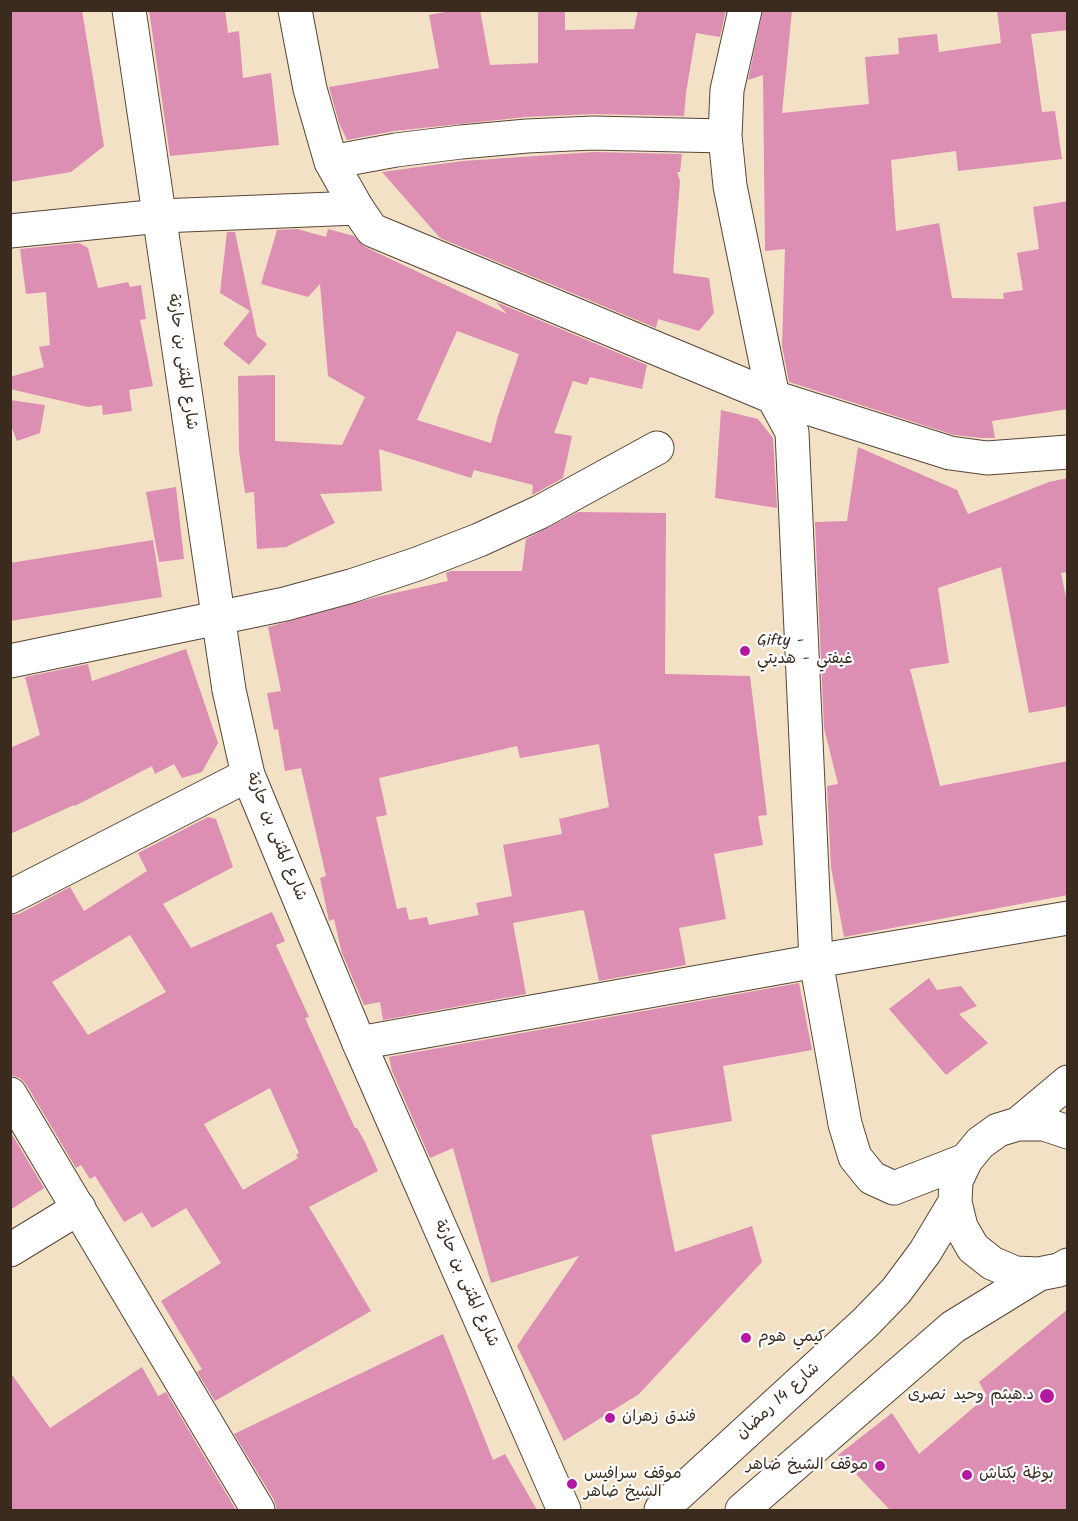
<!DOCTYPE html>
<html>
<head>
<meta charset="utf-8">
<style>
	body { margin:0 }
	#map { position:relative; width:1078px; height:1521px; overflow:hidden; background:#f3e1c5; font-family:Kalam,sans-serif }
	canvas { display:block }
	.frame { position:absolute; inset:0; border:12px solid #3b2a1e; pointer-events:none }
</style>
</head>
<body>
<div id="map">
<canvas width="1078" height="1521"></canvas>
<div class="frame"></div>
</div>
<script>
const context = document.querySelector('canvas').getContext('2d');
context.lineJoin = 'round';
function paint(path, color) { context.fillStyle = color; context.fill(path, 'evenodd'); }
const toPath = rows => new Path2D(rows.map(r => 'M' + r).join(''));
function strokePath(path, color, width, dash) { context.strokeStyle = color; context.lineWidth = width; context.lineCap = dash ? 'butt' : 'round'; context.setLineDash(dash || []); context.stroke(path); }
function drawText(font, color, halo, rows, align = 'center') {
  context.font = font + ' Kalam,"Playpen Sans Arabic",sans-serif'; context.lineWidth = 4.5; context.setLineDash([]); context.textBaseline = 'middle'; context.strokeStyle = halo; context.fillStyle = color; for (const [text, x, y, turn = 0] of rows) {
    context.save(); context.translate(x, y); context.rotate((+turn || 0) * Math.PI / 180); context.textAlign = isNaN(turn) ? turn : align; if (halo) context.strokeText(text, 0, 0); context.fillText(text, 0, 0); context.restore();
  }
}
paint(toPath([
	[10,10,82,10,104,146,71,172,10,182],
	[149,10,225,10,228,33,239,31,243,78,271,73,279,145,170,156],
	[456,10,480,10,490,65,538,63,538,10,565,10,565,30,634,29,638,10,726,10,720,37,696,33,686,93,684,116,593,114,526,117,394,131,347,140,339,123,329,87,439,68,429,15],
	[763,10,792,10,782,113,869,104,865,57,899,54,898,38,937,34,939,52,1001,43,997,10,1068,10,1068,30,1031,34,1042,112,1055,111,1062,159,958,171,956,151,891,160,896,231,939,223,952,298,1004,299,1003,293,1023,290,1017,253,1039,249,1033,207,1068,201,1068,409,992,421,995,438,981,438,954,435,789,382,782,346,785,249,765,251,763,75,748,80],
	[593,152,682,154,680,172,677,172,680,181,673,273,709,278,714,313,699,331,658,319,656,328,440,238,382,172,463,161],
	[297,229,326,237,328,229,354,236,365,247,507,314,496,302,647,365,642,389,590,377,587,385,573,381,554,433,572,436,563,478,532,495,533,485,474,470,471,478,379,449,382,491,320,494,335,523,286,547,257,549,254,492,245,493,239,451,238,376,275,375,275,441,342,445,365,397,328,376,320,284,308,297,261,284,277,230],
	[457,331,519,354,498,416,491,443,417,420],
	[227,232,235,232,257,336,267,344,249,365,223,344,250,311,220,293],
	[79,243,88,248,98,288,128,282,130,287,141,285,146,319,140,320,153,386,129,390,132,411,103,415,102,405,88,407,10,389,10,377,44,367,39,347,50,345,46,292,26,294,20,249],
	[10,400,45,405,40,433,17,441,10,423],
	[721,410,758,419,773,438,777,508,715,498],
	[858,447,957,490,968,514,1049,482,1068,478,1068,572,1061,573,1068,607,1068,706,1029,713,1001,567,938,588,949,663,910,669,940,786,1068,761,1068,895,844,937,831,867,827,786,838,784,824,728,815,522,847,521],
	[176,487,184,559,159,562,146,492],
	[578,512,666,513,665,674,750,676,767,815,758,816,763,845,714,854,726,919,679,928,686,965,599,981,584,911,582,910,513,923,526,994,383,1020,380,1002,364,1005,342,953,334,919,329,921,320,878,326,876,301,768,285,771,278,729,274,730,267,693,281,691,268,627,377,597,448,581,446,573,451,571,522,571,526,539],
	[599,744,609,807,559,819,562,834,503,845,512,896,476,903,479,915,429,925,427,917,409,920,406,907,397,909,376,817,387,815,379,778,517,746,520,758],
	[153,540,162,597,10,621,10,563],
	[186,649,218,743,202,772,182,778,174,764,155,774,152,766,75,806,74,805,10,834,10,748,40,735,25,677,88,664,92,681],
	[208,817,216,819,233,867,163,904,191,948,272,912,285,941,276,945,309,1017,305,1018,355,1128,357,1128,365,1142,378,1171,309,1207,371,1311,215,1401,197,1372,202,1369,161,1301,221,1263,186,1208,152,1228,142,1212,124,1222,95,1176,90,1179,81,1165,76,1168,26,1084,20,1078,10,1075,10,915,19,914,70,887,84,911,147,871,138,853],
	[130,935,166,992,88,1035,52,982],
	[270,1088,299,1153,296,1155,298,1158,243,1190,204,1124],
	[929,978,937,990,961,986,977,1006,959,1014,988,1043,946,1075,889,1009],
	[799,983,812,1050,723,1066,732,1121,651,1135,675,1252,752,1226,762,1262,639,1394,564,1441,517,1346,579,1256,491,1283,453,1148,430,1158,392,1071,389,1057],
	[10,1131,44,1188,10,1210],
	[1068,1309,1068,1510,890,1510,838,1455,892,1413,919,1454,987,1396,979,1382],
	[443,1334,493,1460,505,1454,537,1510,277,1510,274,1500,234,1434],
	[142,1367,158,1396,166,1392,236,1510,10,1510,10,1372,50,1428]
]), '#dc8eb3');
const street = toPath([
	[129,10,229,690,248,775,359,1043,564,1510],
	[295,10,310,89,331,162,357,208],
	[745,10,727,90,725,136,730,186,773,397,792,432,816,961,845,1124,855,1157,872,1178,894,1188,966,1160],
	[331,162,396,150,461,142,527,136,593,133,725,136],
	[10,661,285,604,351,586,417,564,479,540,540,512,657,448],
	[10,1250,79,1208]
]);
const secondary = toPath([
	[10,231,160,216,357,208,372,230,773,397,950,453,987,458,1068,452],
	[10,897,248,775],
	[359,1043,816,961,1068,918],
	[10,1094,258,1510]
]);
const primary = toPath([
	[1018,1124,1068,1082],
	[1068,1132,1044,1124,1018,1124,998,1130,980,1143,966,1160,956,1181,955,1202,961,1227,973,1248,992,1263,1015,1273,1039,1274,1059,1270,1068,1265],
	[661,1510,865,1323,896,1291,925,1252,955,1202],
	[742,1510,953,1327,1039,1274]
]);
strokePath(street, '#574537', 35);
strokePath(secondary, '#574537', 35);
strokePath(primary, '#574537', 35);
strokePath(street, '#fff', 33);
strokePath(secondary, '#fff', 33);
strokePath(primary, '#fff', 33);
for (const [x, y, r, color] of [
	[745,651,6,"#b5179e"],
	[746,1338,6,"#b5179e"],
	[1047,1396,8,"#b5179e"],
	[610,1418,6,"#b5179e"],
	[880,1466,6,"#b5179e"],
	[967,1475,6,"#b5179e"],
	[572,1484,6,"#b5179e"]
]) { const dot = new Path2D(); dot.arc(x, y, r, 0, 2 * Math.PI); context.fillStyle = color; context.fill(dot); strokePath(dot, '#fff', 2); }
drawText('16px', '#3b2a1e', '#fff', [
	["شارع المثنى بن حارثة",181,362,82],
	["شارع المثنى بن حارثة",275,837,68],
	["شارع المثنى بن حارثة",465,1284,66],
	["شارع 14 رمضان",779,1402,-42]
]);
drawText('16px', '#3b2a1e', '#fff', [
	["Gifty -",757,642],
	["غيفتي - هديتي",757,660],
	["كيمي هوم",758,1338],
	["د.هيثم وحيد نصرى",1034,1396,"right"],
	["فندق زهران",622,1418],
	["موقف الشيخ ضاهر",868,1466,"right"],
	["موقف سرافيس",584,1475],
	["الشيخ ضاهر",584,1493],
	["بوظة بكتاش",979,1475]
], 'left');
</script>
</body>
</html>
